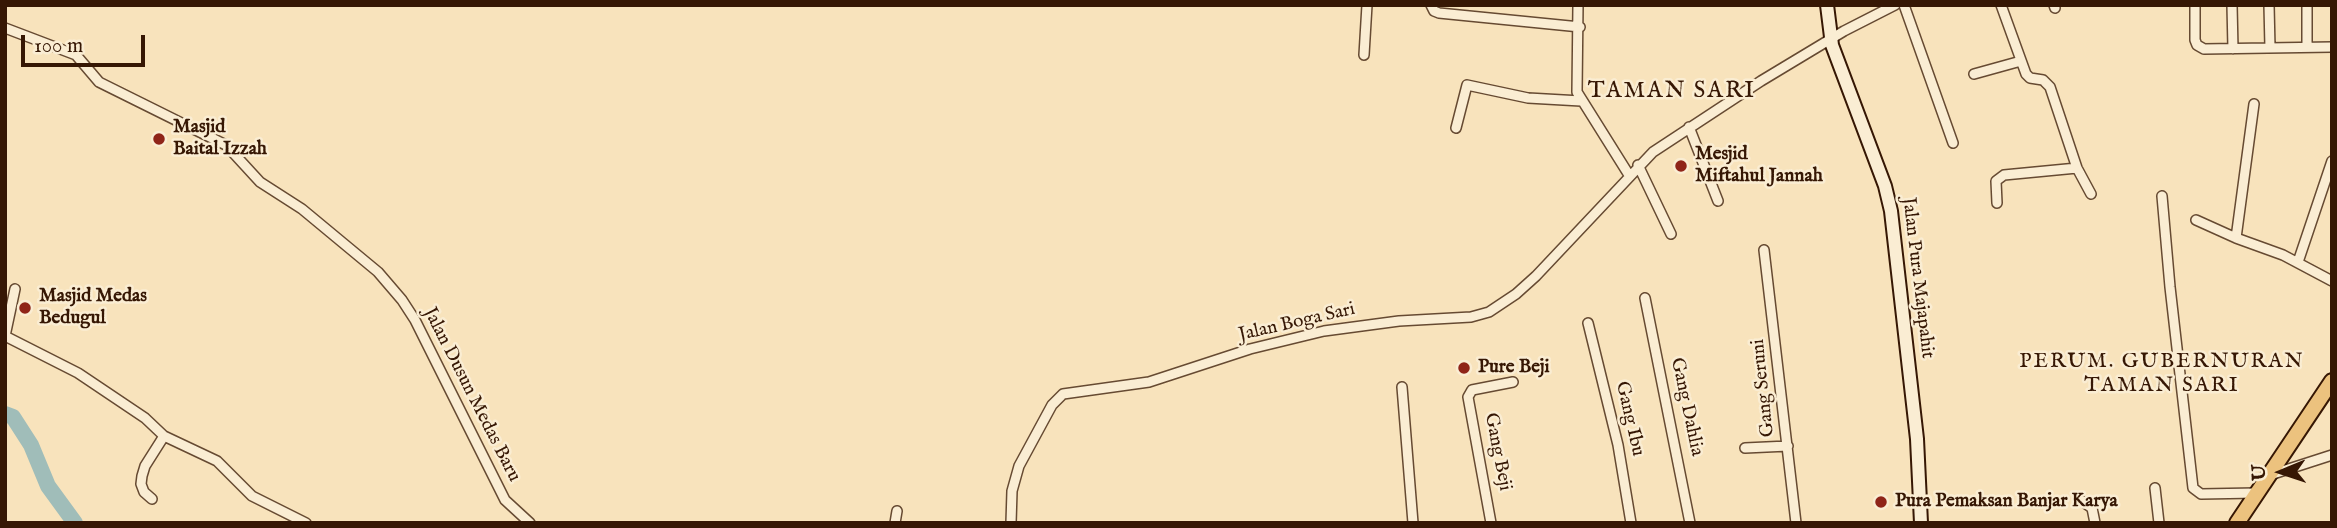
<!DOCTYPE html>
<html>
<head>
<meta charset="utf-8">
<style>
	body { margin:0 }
	#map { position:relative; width:2337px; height:528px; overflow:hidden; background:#f8e3bc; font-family:"IM FELL English",serif }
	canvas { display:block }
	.frame { position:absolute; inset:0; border:7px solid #361704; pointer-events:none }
	.north { position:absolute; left:2246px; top:437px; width:70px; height:70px; -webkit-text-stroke:5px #faedd3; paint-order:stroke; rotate:268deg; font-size:19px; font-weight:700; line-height:28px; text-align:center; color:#361704 }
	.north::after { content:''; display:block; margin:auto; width:24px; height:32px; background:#361704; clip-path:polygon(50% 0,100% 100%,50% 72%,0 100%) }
	.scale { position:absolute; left:21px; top:35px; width:124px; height:32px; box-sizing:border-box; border:4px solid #361704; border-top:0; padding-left:9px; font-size:21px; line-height:24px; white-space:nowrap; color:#361704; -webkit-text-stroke:5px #faedd3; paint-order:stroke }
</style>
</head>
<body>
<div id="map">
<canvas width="2337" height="528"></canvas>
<div class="frame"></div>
<div class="north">U</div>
<div class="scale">100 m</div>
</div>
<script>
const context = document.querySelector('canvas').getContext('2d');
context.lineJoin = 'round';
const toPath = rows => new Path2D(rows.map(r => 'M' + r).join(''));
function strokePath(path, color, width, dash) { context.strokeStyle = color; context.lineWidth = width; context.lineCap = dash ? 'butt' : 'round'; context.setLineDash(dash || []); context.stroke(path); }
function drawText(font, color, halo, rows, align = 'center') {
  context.font = font + ' "IM FELL English",serif'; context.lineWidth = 5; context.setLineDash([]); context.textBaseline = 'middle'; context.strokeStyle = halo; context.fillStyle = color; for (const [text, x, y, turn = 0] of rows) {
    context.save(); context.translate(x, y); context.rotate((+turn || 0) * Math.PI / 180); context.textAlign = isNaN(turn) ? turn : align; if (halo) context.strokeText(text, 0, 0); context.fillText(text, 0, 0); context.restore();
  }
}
strokePath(toPath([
	[5,414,13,417,31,445,48,486,75,523]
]), '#a0bdb9', 16);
const street = toPath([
	[1431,5,1434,11,1439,13,1580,27],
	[1578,5,1577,92,1629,175],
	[1904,5,1953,143],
	[2001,5,2026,74,2030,78,2043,80,2050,87,2077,168,2091,194],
	[2054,5,2055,8],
	[2195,5,2195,40,2197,45,2204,49,2332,47],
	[2232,5,2233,49],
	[2269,5,2270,48],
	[2307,5,2307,47],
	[5,28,76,55,99,82,226,145,260,182,302,209,378,272,402,300,415,320,505,500,530,523],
	[1364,55,1367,5],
	[1974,74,2021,61],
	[2254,104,2236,238,2283,255,2332,281],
	[1689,127,1718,201],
	[1456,128,1467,85,1528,98,1581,101],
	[1638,165,1671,234],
	[2162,196,2170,287,2193,488,2201,494,2256,493],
	[1997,203,1996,181,2004,175,2077,168],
	[2196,220,2236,238],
	[1764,250,1796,523],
	[2298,262,2332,161],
	[1645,298,1690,523],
	[1588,323,1618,445,1631,523],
	[5,336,78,373,145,418,164,436,217,461,252,496,306,523],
	[5,336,15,289],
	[1402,387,1413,523],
	[1745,448,1788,446],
	[2270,475,2332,455],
	[2155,488,2159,523],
	[152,499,144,492,141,484,142,476,145,466,164,436],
	[2082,501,2092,508,2095,523],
	[895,523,897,511],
	[1011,523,1012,491,1019,466,1052,405,1063,394,1149,382,1250,349,1324,331,1399,321,1471,317,1489,312,1516,294,1536,276,1653,152,1761,81,1844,31,1895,5],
	[1491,523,1468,397,1472,390,1513,382]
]);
const secondary = toPath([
	[1827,5,1832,45,1885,186,1891,211,1917,439,1921,523]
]);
const primary = toPath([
	[2237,523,2332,381]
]);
strokePath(street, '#664a32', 12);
strokePath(secondary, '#361704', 16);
strokePath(primary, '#361704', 18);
strokePath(street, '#faedd3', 9);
strokePath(secondary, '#faedd3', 12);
strokePath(primary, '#ecc27e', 14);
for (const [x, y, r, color] of [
	[159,139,7,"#8f2418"],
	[1681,166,7,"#8f2418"],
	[25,308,7,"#8f2418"],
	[1464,368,7,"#8f2418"],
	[1881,502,7,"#8f2418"]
]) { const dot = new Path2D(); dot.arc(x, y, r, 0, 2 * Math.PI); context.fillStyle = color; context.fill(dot); strokePath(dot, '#faedd3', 2.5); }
drawText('bold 19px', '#361704', '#faedd3', [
	["Masjid",173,128],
	["Baital Izzah",173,150],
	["Mesjid",1695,155],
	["Miftahul Jannah",1695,177],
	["Masjid Medas",39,297],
	["Bedugul",39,319],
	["Pure Beji",1478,368],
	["Pura Pemaksan Banjar Karya",1895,502]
], 'left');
drawText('19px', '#361704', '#faedd3', [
	["Jalan Pura Majapahit",1917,278,83],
	["Jalan Boga Sari",1297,323,-13],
	["Gang Seruni",1764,388,-96],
	["Jalan Dusun Medas Baru",471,395,63],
	["Gang Dahlia",1686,407,78],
	["Gang Ibu",1629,419,77],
	["Gang Beji",1497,452,79]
]);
context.letterSpacing = '2px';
drawText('21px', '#361704', '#faedd3', [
	["PERUM. GUBERNURAN",2162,363],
	["TAMAN SARI",2162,387]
]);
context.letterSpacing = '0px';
context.letterSpacing = '2px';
drawText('23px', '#361704', '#faedd3', [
	["TAMAN SARI",1672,92]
]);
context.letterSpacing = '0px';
</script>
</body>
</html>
